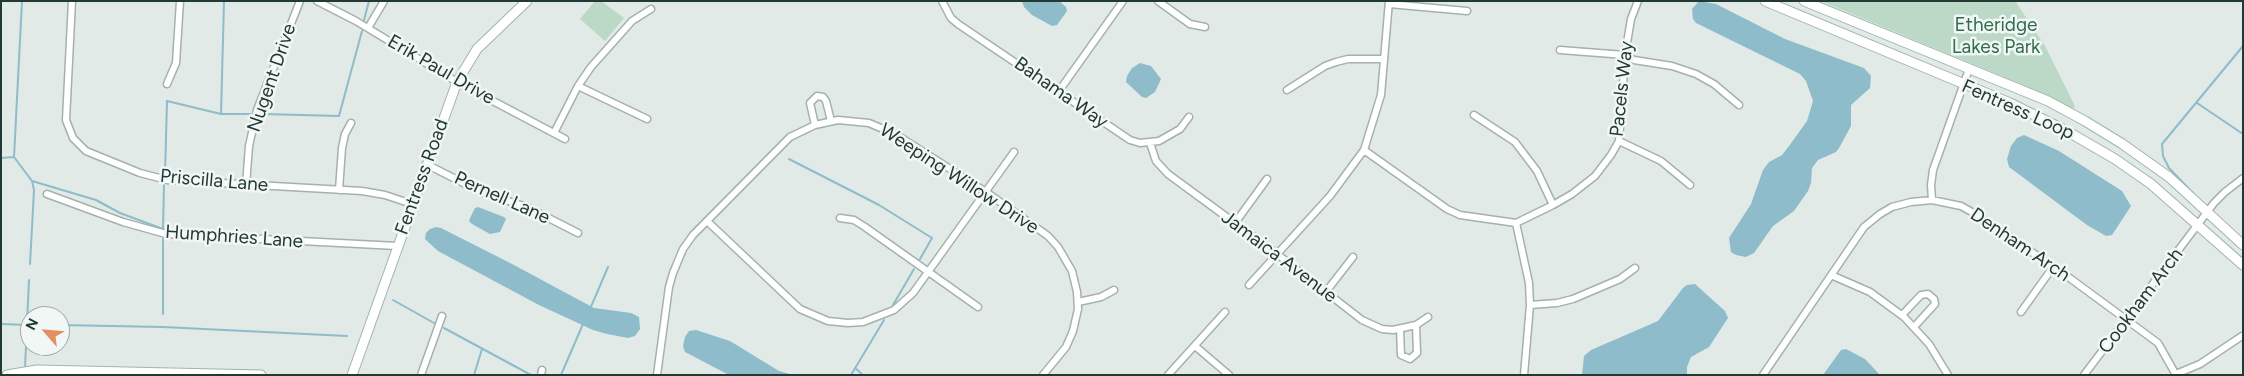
<!DOCTYPE html>
<html>
<head>
<meta charset="utf-8">
<style>
	body { margin:0 }
	#map { position:relative; width:2244px; height:376px; overflow:hidden; background:#e1eae6; font-family:Figtree,sans-serif }
	canvas { display:block }
	.frame { position:absolute; inset:0; border:2px solid #233934; pointer-events:none }
	.north { position:absolute; left:20px; top:306px; width:50px; height:50px; box-sizing:border-box; background:#f1f7f4; border:1px solid #9faba7; border-radius:50%; rotate:297deg; font-size:14px; font-weight:700; line-height:20px; text-align:center; color:#233934 }
	.north::after { content:''; display:block; margin:auto; width:18px; height:22px; background:#e48e64; clip-path:polygon(50% 0,100% 100%,50% 72%,0 100%) }
</style>
</head>
<body>
<div id="map">
<canvas width="2244" height="376"></canvas>
<div class="frame"></div>
<div class="north">N</div>
</div>
<script>
const context = document.querySelector('canvas').getContext('2d');
context.lineJoin = 'round';
function paint(path, color) { context.fillStyle = color; context.fill(path, 'evenodd'); }
const toPath = rows => new Path2D(rows.map(r => 'M' + r).join(''));
function strokePath(path, color, width, dash) { context.strokeStyle = color; context.lineWidth = width; context.lineCap = dash ? 'butt' : 'round'; context.setLineDash(dash || []); context.stroke(path); }
function drawText(font, color, halo, rows, align = 'center') {
  context.font = font + ' Figtree,sans-serif'; context.lineWidth = 5; context.setLineDash([]); context.textBaseline = 'middle'; context.strokeStyle = halo; context.fillStyle = color; for (const [text, x, y, turn = 0] of rows) {
    context.save(); context.translate(x, y); context.rotate((+turn || 0) * Math.PI / 180); context.textAlign = isNaN(turn) ? turn : align; if (halo) context.strokeText(text, 0, 0); context.fillText(text, 0, 0); context.restore();
  }
}
paint(toPath([
	[595,1,601,1,624,18,605,41,580,19],
	[1821,1,2015,1,2045,46,2075,106,2073,109,2021,84]
]), '#bbd9c6');
paint(toPath([
	[1022,1,1059,1,1066,7,1067,11,1057,25,1052,26,1032,15,1024,7],
	[1699,1,1716,4,1785,39,1864,68,1871,76,1870,88,1851,105,1851,126,1839,148,1836,152,1818,160,1812,168,1811,183,1808,191,1794,211,1773,226,1754,253,1746,257,1736,255,1731,252,1729,238,1751,204,1763,170,1769,162,1782,155,1789,146,1807,121,1813,101,1806,81,1800,74,1696,23,1693,19,1692,9],
	[1140,63,1151,66,1161,79,1155,92,1146,98,1142,97,1126,82,1127,76,1132,68],
	[2024,135,2059,151,2122,191,2131,206,2112,235,2106,236,2087,225,2009,167,2007,159,2011,146,2017,138],
	[478,207,504,217,506,219,500,232,490,234,472,224,469,221,471,216,475,208],
	[436,227,441,228,512,264,594,308,631,313,639,317,640,329,635,336,628,338,607,334,593,330,539,305,438,251,425,239,426,233,430,229],
	[1695,284,1725,311,1728,318,1709,347,1691,357,1687,367,1687,375,1582,375,1584,356,1591,350,1658,321,1683,288,1687,285],
	[696,330,730,341,779,371,793,375,729,375,685,352,683,346,685,337,689,331],
	[1846,349,1865,359,1880,375,1823,375,1841,350]
]), '#8ebcca');
strokePath(toPath([
	[22,1,14,157,32,181,34,190,30,264],
	[364,20,369,1],
	[2197,103,2243,134],
	[221,114,224,1],
	[262,114,339,116,362,31],
	[1,158,14,157],
	[789,159,879,205,932,238,920,259],
	[165,174,167,101,221,114,250,114],
	[32,181,96,200,120,213,163,229,185,232],
	[2193,193,2169,168,2163,156,2162,144,2243,46],
	[163,229,164,185],
	[393,300,434,323],
	[893,305,914,269],
	[590,309,608,267],
	[163,314,163,239],
	[1,324,30,325],
	[60,325,163,327,347,336],
	[444,328,531,375],
	[25,368,29,280],
	[855,368,863,375],
	[474,375,482,349],
	[561,375,583,324],
	[851,375,884,320]
]), '#8ebcca', 2);
const street = toPath([
	[72,1,66,120,73,138,86,151,140,173,167,180,362,191,385,195,412,204],
	[317,1,356,21,457,82,565,139],
	[942,1,951,18,958,24,1130,140,1140,143,1159,141,1180,129,1189,117],
	[1158,1,1190,24,1205,27],
	[1389,4,1467,11],
	[368,28,384,1],
	[1560,50,1625,55,1634,60,1672,66,1696,74,1714,84,1739,105],
	[167,84,176,63,180,1],
	[578,86,647,119],
	[1287,90,1325,66,1336,62,1348,59,1383,59],
	[1059,91,1123,1],
	[1474,115,1515,142,1537,171,1553,205],
	[815,125,810,103,817,96,823,97,826,101,831,121],
	[554,133,578,86,591,67,632,21,651,9],
	[1619,141,1661,161,1690,185],
	[1150,143,1156,161,1168,174,1277,254,1362,320,1382,329,1393,330,1416,325,1428,317],
	[1364,150,1447,209,1460,215,1516,223,1553,205,1572,194,1595,176,1611,155,1619,141,1625,55,1631,19,1638,1],
	[426,164,483,193,527,207,578,233],
	[246,185,249,146,257,110,300,1],
	[339,190,342,148,345,134,351,123],
	[47,194,123,222,166,234,397,246],
	[1932,200,1931,185,1933,170,1969,69],
	[840,218,854,220,865,227,978,307],
	[707,221,800,309,828,321,848,323,863,322,894,310,913,293,1014,152],
	[1235,223,1267,179],
	[1516,223,1529,283,1530,305,1524,375],
	[1831,275,1870,292,1904,317,1929,344,1948,375],
	[1249,285,1330,196,1364,150,1381,95,1389,1],
	[1325,293,1353,257],
	[1078,302,1101,297,1114,290],
	[1530,305,1557,303,1573,299,1620,279,1635,268],
	[2021,312,2053,267],
	[1902,315,1921,295,1928,294,1934,299,1935,304,1914,327],
	[1400,329,1401,355,1410,359,1417,353,1416,325],
	[1195,346,1229,375],
	[2176,374,2200,364,2242,336],
	[421,375,442,316],
	[541,375,542,370],
	[657,375,669,287,673,273,683,249,693,235,790,137,815,125,838,120,869,123,897,135,986,192,1048,236,1058,247,1072,271,1077,292,1078,309,1073,331,1066,347,1043,375],
	[1168,375,1225,312],
	[1763,375,1864,227,1880,214,1892,207,1911,202,1932,200,1961,206,1979,216,2071,279,2158,343,2176,375],
	[2084,375,2214,203,2225,192,2243,178]
]);
const secondary = toPath([
	[1765,1,2010,103,2065,130,2115,159,2151,184,2243,265],
	[1804,1,2048,101,2085,121,2121,143,2169,177,2243,245],
	[7,375,37,370,261,375],
	[352,375,457,82,477,49,527,1]
]);
strokePath(street, '#a4b1ad', 9);
strokePath(secondary, '#a1b4af', 11);
strokePath(street, '#fff', 6);
strokePath(secondary, '#fff', 9);
drawText('19px', '#316c4c', '#f1f7f4', [
	["Etheridge",1996,25],
	["Lakes Park",1996,47]
]);
drawText('19px', '#233934', '#f1f7f4', [
	["Erik Paul Drive",441,70,30],
	["Nugent Drive",272,78,-71],
	["Pacels Way",1622,89,-84],
	["Bahama Way",1061,93,35],
	["Fentress Loop",2018,110,24],
	["Fentress Road",422,177,-70],
	["Weeping Willow Drive",959,179,33],
	["Priscilla Lane",214,181,5],
	["Pernell Lane",502,198,24],
	["Humphries Lane",234,237,4],
	["Denham Arch",2020,245,34],
	["Jamaica Avenue",1279,257,37],
	["Cookham Arch",2141,301,-53]
]);
</script>
</body>
</html>
